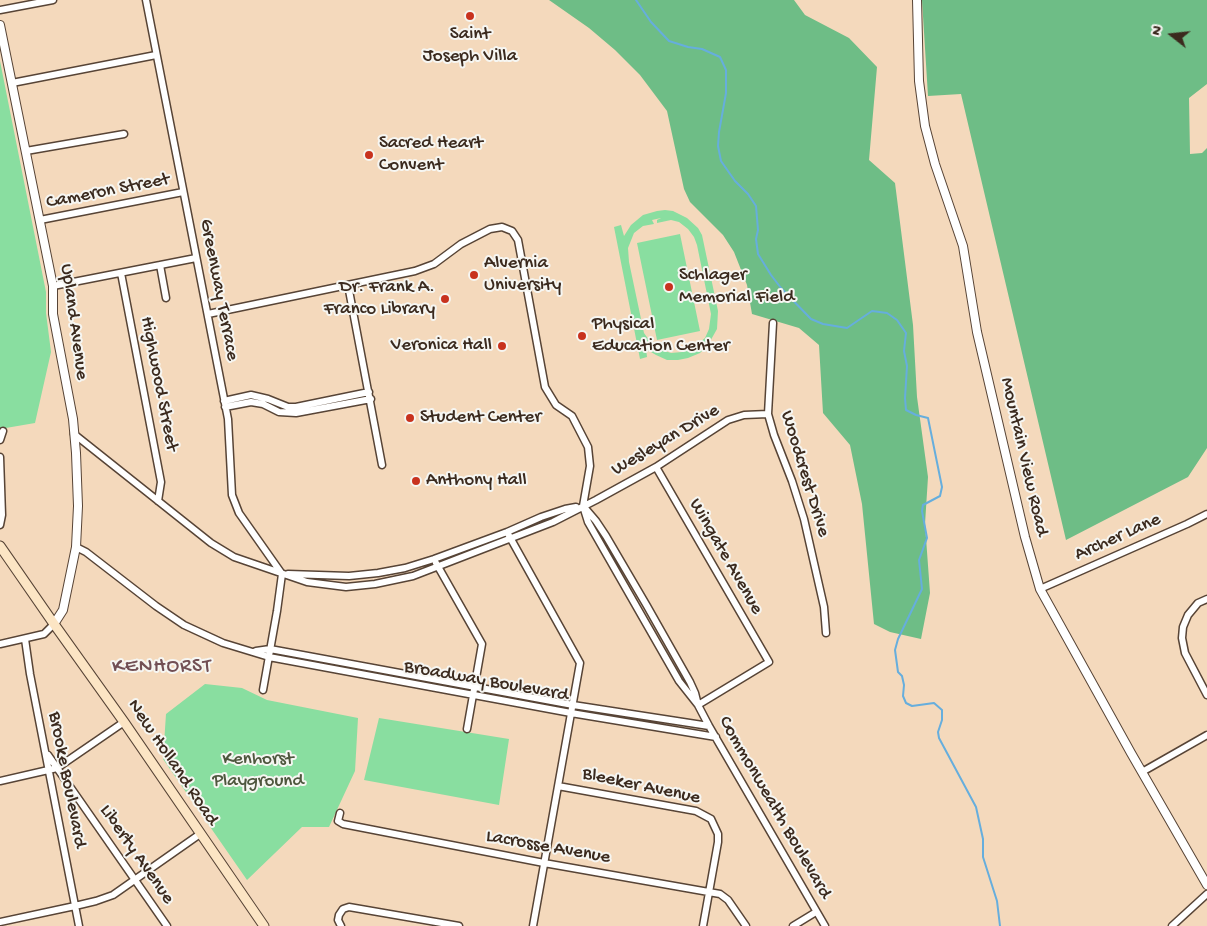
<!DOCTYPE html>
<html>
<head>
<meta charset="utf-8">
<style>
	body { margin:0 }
	#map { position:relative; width:1207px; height:926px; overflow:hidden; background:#f4d9bc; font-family:"Gochi Hand",sans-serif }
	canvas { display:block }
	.north { position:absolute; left:1147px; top:10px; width:50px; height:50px; -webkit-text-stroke:4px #f6f6f2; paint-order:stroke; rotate:286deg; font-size:14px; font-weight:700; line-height:20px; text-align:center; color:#3b2a1e }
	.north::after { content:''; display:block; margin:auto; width:18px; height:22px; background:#3b2a1e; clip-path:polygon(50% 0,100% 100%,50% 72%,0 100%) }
</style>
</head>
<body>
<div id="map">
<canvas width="1207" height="926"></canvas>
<div class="north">N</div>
</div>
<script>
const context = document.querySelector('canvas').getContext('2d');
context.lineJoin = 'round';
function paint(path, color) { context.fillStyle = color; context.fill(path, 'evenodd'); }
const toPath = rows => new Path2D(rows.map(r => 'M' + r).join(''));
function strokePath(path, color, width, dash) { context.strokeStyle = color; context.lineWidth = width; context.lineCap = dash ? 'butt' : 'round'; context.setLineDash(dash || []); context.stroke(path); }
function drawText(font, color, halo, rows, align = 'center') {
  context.font = font + ' "Gochi Hand",sans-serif'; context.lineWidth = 4; context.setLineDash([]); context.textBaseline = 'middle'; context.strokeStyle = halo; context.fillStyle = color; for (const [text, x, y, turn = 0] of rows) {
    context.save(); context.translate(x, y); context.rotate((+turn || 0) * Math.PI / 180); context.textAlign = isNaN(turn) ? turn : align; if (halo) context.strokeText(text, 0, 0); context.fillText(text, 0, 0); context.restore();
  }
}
paint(toPath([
	[0,61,46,292,46,313,51,352,35,423,0,429],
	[665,210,673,211,687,218,698,228,702,235,718,311,717,329,708,345,700,353,688,358,678,360,667,360,656,355,646,349,647,357,640,359,614,227,621,225,624,236,631,225,643,215,657,211],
	[661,218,657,220,657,223,671,220,679,222,688,229,694,237,697,245,711,314,709,329,705,338,693,348,682,352,671,353,659,349,649,340,644,333,629,262,628,248,634,233,643,226,654,224,652,220],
	[680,234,700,331,657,340,637,243],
	[205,684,242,688,267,700,358,718,355,771,329,827,302,827,247,880,163,759,166,714],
	[379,718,509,739,499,805,364,780]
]), '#89dea0');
paint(toPath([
	[549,0,794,0,805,15,849,38,877,67,869,160,895,183,913,325,917,397,928,477,925,524,930,593,921,639,890,632,874,624,862,504,850,445,823,413,819,345,799,328,752,314,747,285,734,252,723,235,690,202,684,189,667,111,640,75,615,50,589,28],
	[922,0,1207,0,1207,84,1189,98,1190,154,1202,153,1207,148,1207,448,1188,477,1066,540,961,94,928,96]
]), '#6ebd86');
strokePath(toPath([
	[636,0,651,22,669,41,688,47,702,49,720,57,726,70,726,93,719,132,718,146,721,161,735,181,748,194,756,206,758,230,756,239,758,254,771,275,781,288,811,319,823,324,847,328,872,311,887,313,897,320,906,333,904,351,907,366,905,398,906,410,916,415,928,418,942,487,940,496,923,505,922,511,927,538,919,560,922,589,898,639,895,650,898,672,902,676,904,685,903,696,906,703,912,706,934,703,942,710,942,720,938,732,939,738,976,807,983,839,983,857,997,901,1000,926]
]), '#66aedd', 2);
const minor = toPath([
	[146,0,228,419,232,495,239,513,282,574],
	[0,10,53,0],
	[12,83,156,55],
	[26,151,124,134],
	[40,220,183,192],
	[160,265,166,298],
	[121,273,161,482,158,501],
	[348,285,382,465],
	[53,286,196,258],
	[208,314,415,271,434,264,461,244,490,229,502,227,512,231,518,240,545,387,556,405,572,416,588,447,590,466,583,506,588,522,679,681,698,705],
	[773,323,768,414,774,435,792,481,804,519,824,607,826,633],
	[224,401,251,395,268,399,288,407,296,407,369,392],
	[225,407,251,402,263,404,279,412,296,413,371,399],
	[74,434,211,543,234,557,307,582,346,587,375,584,413,576,553,522,596,500,656,467,728,420,744,415,768,414],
	[0,440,3,431],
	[0,457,2,515,0,525],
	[656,467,769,662,698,705],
	[584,507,596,521,606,536,647,606,690,682,695,693,698,705,709,726,825,926],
	[507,532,580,663,533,926],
	[76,547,86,552,156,606,184,625,223,643,269,657,571,713,716,737],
	[436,563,482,644,467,729],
	[288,574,349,576,378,573,405,568,434,559,507,532,541,517,565,509,576,507],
	[1040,589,1187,524,1207,514],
	[1207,599,1198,603,1188,615,1183,627,1182,638,1185,653,1207,695],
	[25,639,30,674,79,926],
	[0,644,44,634,54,624],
	[256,651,270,649,573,705,709,726],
	[263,690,277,611,282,574],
	[48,755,167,926],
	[1142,772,1207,735],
	[0,781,57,768,124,722],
	[558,786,696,811,711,819,718,834,718,842,703,926],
	[340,813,338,821,343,824,544,863,720,894,728,900,746,926],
	[0,922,75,906,96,901,113,895,200,834],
	[341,926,338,920,339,915,343,909,349,907,459,926],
	[793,926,816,912],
	[1172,926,1207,894]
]);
const tertiary = toPath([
	[917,0,919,81,925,126,935,164,963,246,977,332,1025,537,1040,589,1131,753,1207,885],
	[0,25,53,286,53,314,73,419,76,453,78,506,76,547,63,610,54,624]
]);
const secondary = toPath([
	[0,546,54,624,124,722,264,926]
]);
strokePath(minor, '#574436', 9);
strokePath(tertiary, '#574436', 10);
strokePath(secondary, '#574436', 11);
strokePath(minor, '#fff', 6);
strokePath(tertiary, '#fff', 8);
strokePath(secondary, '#fce5c4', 9);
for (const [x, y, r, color] of [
	[470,16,5,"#c8321e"],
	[369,155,5,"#c8321e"],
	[474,275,5,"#c8321e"],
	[669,287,5,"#c8321e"],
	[445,299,5,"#c8321e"],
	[582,336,5,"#c8321e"],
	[502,346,5,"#c8321e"],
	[410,418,5,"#c8321e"],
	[416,481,5,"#c8321e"]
]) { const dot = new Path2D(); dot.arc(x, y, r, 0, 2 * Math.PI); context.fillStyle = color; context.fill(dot); strokePath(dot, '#f6f6f2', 2); }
drawText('19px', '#3b2a1e', '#f6f6f2', [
	["Saint",470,35,"center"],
	["Joseph Villa",470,57,"center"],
	["Sacred Heart",379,144],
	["Convent",379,166],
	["Alvernia",484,264],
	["University",484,286],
	["Schlager",679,276],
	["Memorial Field",679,298],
	["Dr. Frank A.",435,288,"right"],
	["Franco Library",435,310,"right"],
	["Physical",592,325],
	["Education Center",592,347],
	["Veronica Hall",492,346,"right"],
	["Student Center",420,418],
	["Anthony Hall",426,481]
], 'left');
drawText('19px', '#3b2a1e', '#f6f6f2', [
	["Cameron Street",108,192,-11],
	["Greenway Terrace",218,290,79],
	["Upland Avenue",73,322,82],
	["Highwood Street",158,384,79],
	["Wesleyan Drive",666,441,-31],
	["Mountain View Road",1023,457,77],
	["Woodcrest Drive",804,474,73],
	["Archer Lane",1118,538,-24],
	["Wingate Avenue",725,557,60],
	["Broadway Boulevard",486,682,10],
	["New Holland Road",172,763,56],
	["Brooke Boulevard",66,780,79],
	["Bleeker Avenue",641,787,12],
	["Commonwealth Boulevard",774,808,60],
	["Lacrosse Avenue",548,848,10],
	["Liberty Avenue",136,855,55]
]);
drawText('19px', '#4e573e', '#f6f6f2', [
	["Kenhorst",258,760],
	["Playground",258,782]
]);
context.letterSpacing = '1px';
drawText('21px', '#724f54', '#f6f6f2', [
	["KENHORST",162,668]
]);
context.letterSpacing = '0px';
</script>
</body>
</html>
